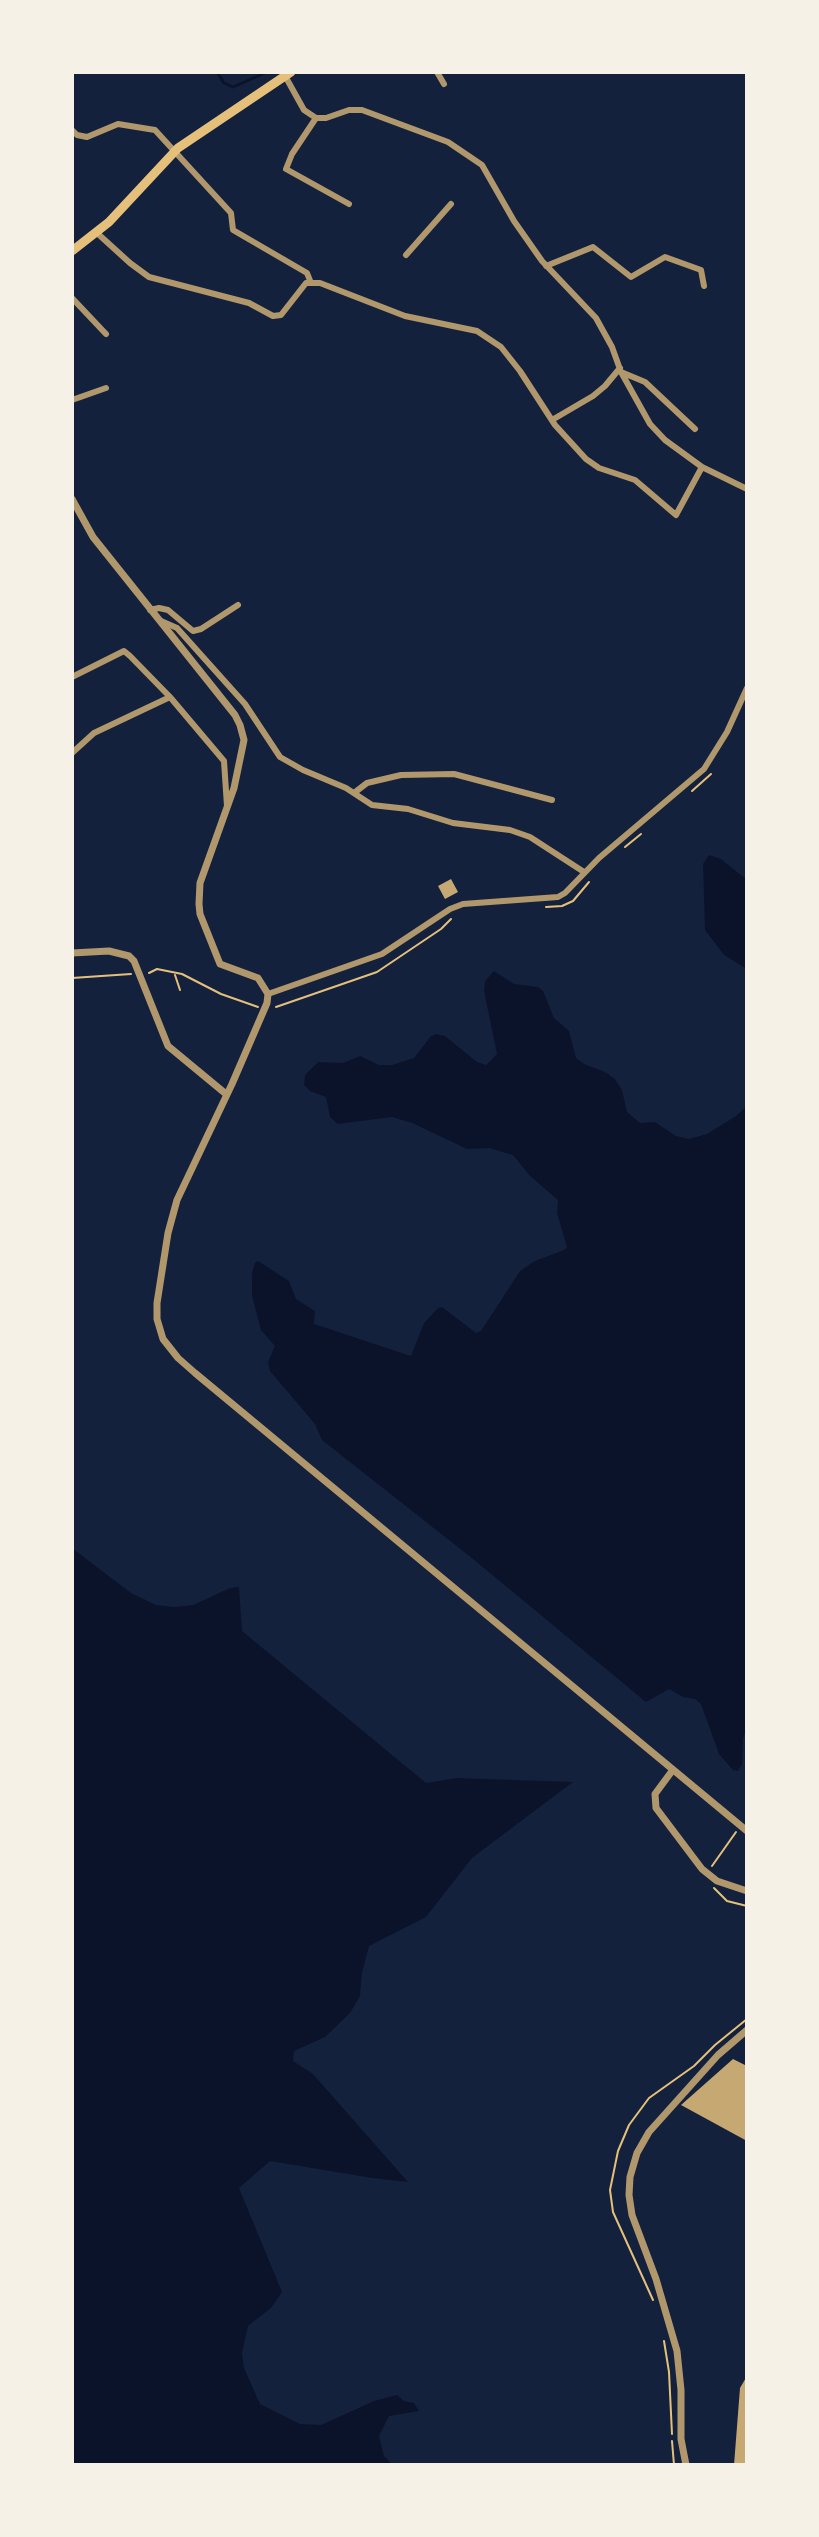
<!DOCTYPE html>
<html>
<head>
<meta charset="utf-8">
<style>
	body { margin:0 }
	#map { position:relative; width:819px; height:2537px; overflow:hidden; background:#14213d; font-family:Figtree,sans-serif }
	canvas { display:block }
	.frame { position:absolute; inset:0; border:74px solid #f6f1e7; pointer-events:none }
</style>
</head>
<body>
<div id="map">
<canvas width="819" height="2537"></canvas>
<div class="frame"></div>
</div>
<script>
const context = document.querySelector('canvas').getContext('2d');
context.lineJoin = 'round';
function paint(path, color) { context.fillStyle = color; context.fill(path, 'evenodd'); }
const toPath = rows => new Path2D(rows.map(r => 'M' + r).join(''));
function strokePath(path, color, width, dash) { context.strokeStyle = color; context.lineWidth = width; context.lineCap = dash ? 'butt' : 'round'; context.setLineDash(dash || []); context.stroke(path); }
paint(toPath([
	[709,855,721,859,747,880,747,969,724,955,705,930,703,864],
	[494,971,514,984,538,987,543,991,554,1018,569,1031,576,1058,584,1064,605,1072,615,1079,622,1090,627,1112,640,1123,655,1122,676,1136,689,1139,707,1134,736,1116,747,1106,747,1727,743,1739,742,1764,738,1771,733,1770,719,1754,701,1704,695,1699,683,1697,669,1689,646,1702,473,1559,322,1440,315,1424,270,1371,268,1362,275,1346,261,1330,252,1296,252,1273,255,1263,258,1261,289,1281,296,1299,315,1311,314,1324,411,1356,424,1323,438,1308,442,1307,476,1333,481,1331,520,1271,535,1261,564,1250,567,1247,557,1213,558,1200,530,1176,513,1155,489,1148,467,1149,412,1123,392,1117,338,1124,330,1117,326,1097,310,1091,304,1085,305,1075,318,1062,343,1063,360,1056,379,1065,392,1065,414,1058,431,1036,436,1034,445,1036,477,1062,486,1065,497,1054,484,991,485,981],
	[72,1548,131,1593,156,1605,175,1607,193,1605,230,1588,239,1587,242,1631,426,1783,457,1778,573,1782,472,1858,426,1917,369,1946,362,1973,360,1996,350,2013,325,2037,294,2051,293,2061,313,2074,408,2182,372,2178,270,2161,239,2188,282,2292,271,2308,248,2326,242,2353,244,2368,260,2404,300,2424,321,2425,374,2401,397,2395,404,2401,414,2403,419,2411,389,2416,379,2436,384,2456,393,2465,72,2465]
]), '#0b132b');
strokePath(toPath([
	[217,72,224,83,233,87,267,72]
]), '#0b132b', 3);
paint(toPath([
	[451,879,458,892,445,899,438,886],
	[733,2059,747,2066,747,2141,681,2105],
	[747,2376,747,2465,734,2465,740,2388]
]), '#c6a872');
strokePath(toPath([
	[692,791,711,774],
	[625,847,641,834],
	[546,907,562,906,573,901,589,882],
	[149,973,157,969,182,974,221,994,258,1007],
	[175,975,180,990],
	[72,978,131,974],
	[276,1007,377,972,441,929,451,919],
	[712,1866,736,1832],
	[714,1888,727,1901,747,1906],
	[653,2300,613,2212,610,2190,618,2151,629,2125,649,2098,694,2066,715,2045,747,2019],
	[664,2341,669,2372,672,2434],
	[672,2441,674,2465]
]), '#e5c07b', 2);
strokePath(toPath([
	[437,72,444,84],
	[284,74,304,110,316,118,326,118,349,110,362,110,448,142,482,165,514,221,542,261,596,318,612,347,621,372,650,424,665,440,702,467,747,489],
	[316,118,292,154,286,169,349,204],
	[72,130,77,135,87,137,118,124,155,130,231,213,233,230,307,273,311,283],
	[97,233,130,263,149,277,249,303,273,316,281,315,306,283,320,283,405,316,477,331,501,347,520,371,555,425,586,459,599,468,635,480,676,515,702,467],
	[406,255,451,204],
	[546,266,593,247,631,277,665,257,701,270,704,286],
	[72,298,106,334],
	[621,372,645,382,695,429],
	[72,400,106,388],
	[552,420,593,396,605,386,620,368],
	[150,610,159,608,168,610,193,631,201,629,238,605],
	[161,621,177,628,245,704,280,757,303,770,346,788,372,805,408,809,453,823,510,830,530,837,584,872],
	[72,677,124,651,130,656,170,697,224,761,227,806],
	[72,753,94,733,170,697],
	[354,793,367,783,401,775,454,774,552,800],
	[268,994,382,954,450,909,463,904,558,897,565,893,599,858,704,769,727,732,747,688]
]), '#b1986c', 6);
strokePath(toPath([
	[72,499,93,537,235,715,240,725,244,740,234,788,200,883,199,904,200,914,220,964,258,978,268,994,267,1003,232,1084,177,1200,168,1233,157,1303,157,1319,163,1339,178,1358,195,1373,747,1831],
	[72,953,109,951,129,956,134,961,168,1046,226,1094],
	[672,1771,655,1794,656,1808,702,1869,717,1881,747,1891],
	[686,2465,681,2439,681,2390,677,2351,656,2279,632,2215,629,2195,630,2177,637,2153,649,2132,718,2055,747,2030]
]), '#b1986c', 7);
strokePath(toPath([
	[72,251,109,222,178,148,291,72]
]), '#e5c07b', 9);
</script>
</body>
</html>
